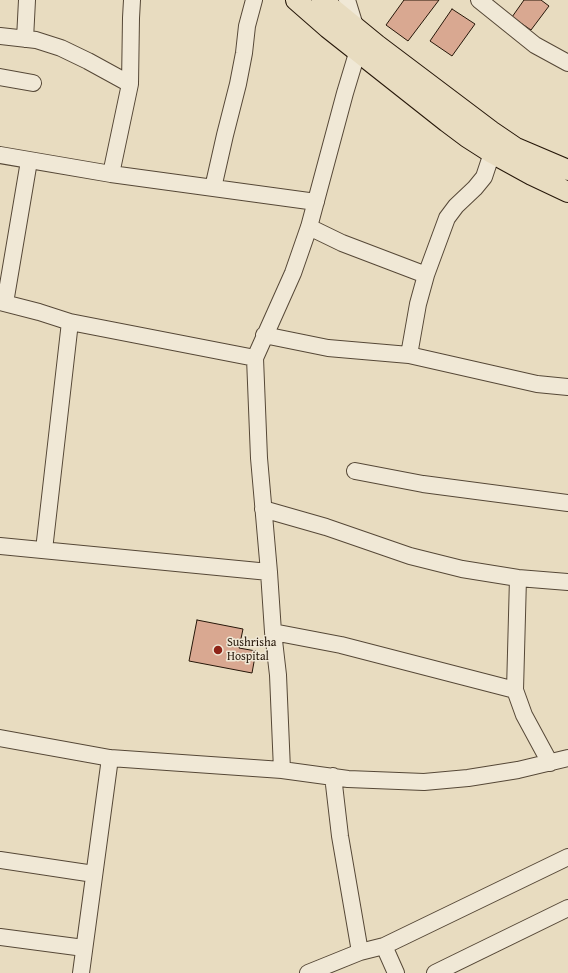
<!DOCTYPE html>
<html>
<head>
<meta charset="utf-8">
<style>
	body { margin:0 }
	canvas { display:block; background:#e8dcc0 }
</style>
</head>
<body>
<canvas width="568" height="973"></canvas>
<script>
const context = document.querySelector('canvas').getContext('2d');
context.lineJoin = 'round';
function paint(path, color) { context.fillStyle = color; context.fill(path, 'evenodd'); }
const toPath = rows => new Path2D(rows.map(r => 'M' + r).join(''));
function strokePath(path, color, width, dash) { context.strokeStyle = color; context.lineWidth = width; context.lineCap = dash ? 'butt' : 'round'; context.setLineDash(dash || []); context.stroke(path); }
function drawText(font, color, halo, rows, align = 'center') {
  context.font = font + ' "Gentium Book Plus",serif'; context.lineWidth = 3; context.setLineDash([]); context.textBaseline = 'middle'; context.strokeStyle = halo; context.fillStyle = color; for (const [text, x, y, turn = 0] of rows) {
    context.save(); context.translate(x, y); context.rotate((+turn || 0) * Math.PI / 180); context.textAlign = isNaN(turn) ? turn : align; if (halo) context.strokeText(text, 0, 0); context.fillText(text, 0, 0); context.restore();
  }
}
const building = toPath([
	[404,0,439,0,408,41,386,25,404,0],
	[524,0,541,0,549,6,531,30,512,17,524,0],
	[452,9,475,24,452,56,430,41,452,9],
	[197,620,243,629,239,648,256,651,252,673,189,661,197,620]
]);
paint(building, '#d9a891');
strokePath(building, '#261709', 1);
const minor = toPath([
	[347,0,355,26],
	[479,0,535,45,568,63],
	[0,36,36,40,61,48,88,61,130,84],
	[25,39,27,0],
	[0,77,33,83],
	[0,155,111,174,316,202],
	[111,174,130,84,131,18,132,0],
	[213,188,225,135,238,84,244,53,247,26,254,0],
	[309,227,342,243,426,275],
	[0,302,39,312,70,322,255,358],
	[5,303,29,161],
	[264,335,328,348,409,355,537,384,568,387],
	[409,355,418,304,426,275,447,218,456,206,475,188,484,177,492,153],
	[355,471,423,484,568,503],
	[263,509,326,527,410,556,462,569,518,578,568,582],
	[0,546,269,572],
	[44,550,70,322],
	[518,578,515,690,524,715,550,763],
	[273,632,341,645,515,690],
	[0,738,110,758,282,770,348,779,424,782,468,778,518,770,568,758],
	[282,770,278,675,273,632,269,572,259,458,255,358,293,273,309,227,345,93,361,40],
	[333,776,340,836,360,952],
	[0,860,94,874],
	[0,937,84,948],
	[384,946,396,973],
	[81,973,110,758],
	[308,973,360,952,384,946,568,857],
	[435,973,568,908]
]);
const major = toPath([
	[296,0,328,28,447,122,467,137,492,153,532,175,568,192],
	[322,0,377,45,491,131,516,148,568,170]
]);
strokePath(minor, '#564837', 18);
strokePath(major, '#261709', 22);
strokePath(minor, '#f0e8d6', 16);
strokePath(major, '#e8dcc0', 20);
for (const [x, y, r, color] of [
	[218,650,5,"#8f2418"]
]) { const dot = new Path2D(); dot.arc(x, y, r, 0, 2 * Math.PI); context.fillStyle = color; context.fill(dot); strokePath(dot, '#f0e8d6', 1.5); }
drawText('12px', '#261709', '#f0e8d6', [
	["Sushrisha",227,643],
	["Hospital",227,657]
], 'left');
</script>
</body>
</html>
